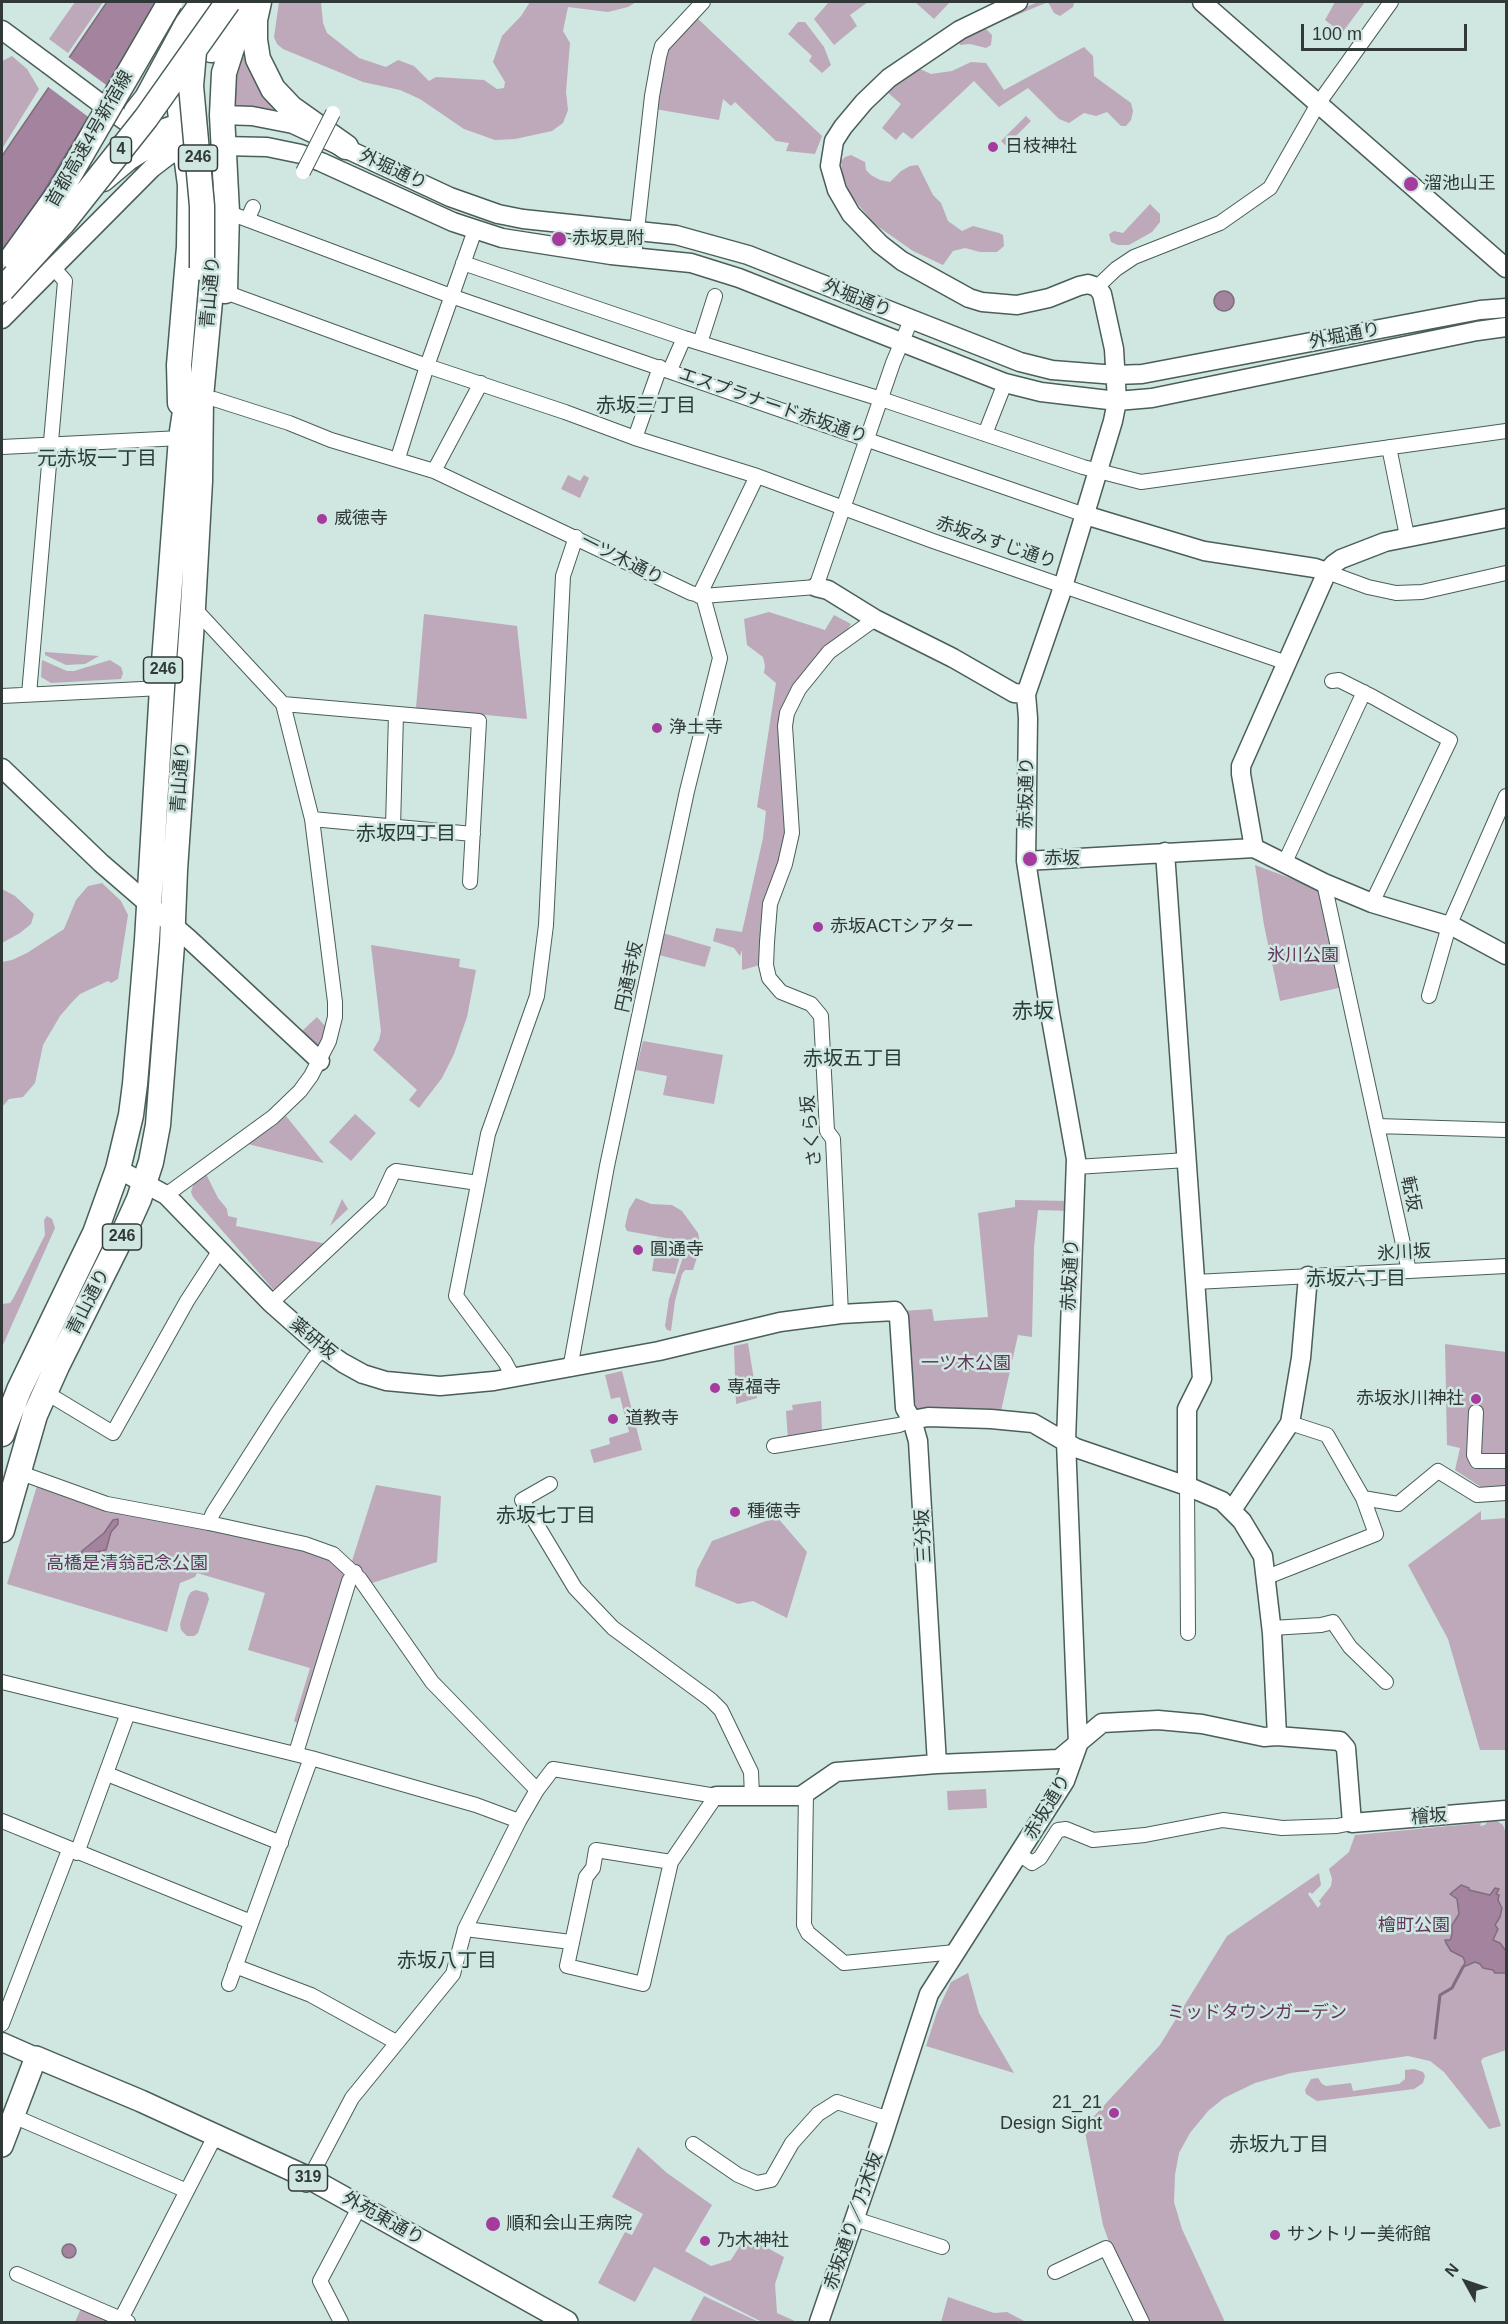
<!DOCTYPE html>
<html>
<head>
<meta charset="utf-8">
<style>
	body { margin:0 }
	#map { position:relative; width:1508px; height:2324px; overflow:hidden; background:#cfe6e1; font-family:Arial,sans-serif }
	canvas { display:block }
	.frame { position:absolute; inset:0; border:3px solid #303937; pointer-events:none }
	.north { position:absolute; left:1436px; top:2252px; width:60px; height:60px; -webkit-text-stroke:4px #cfe6e1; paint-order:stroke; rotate:310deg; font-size:16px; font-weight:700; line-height:24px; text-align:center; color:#303937 }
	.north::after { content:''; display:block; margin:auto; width:21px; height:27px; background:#303937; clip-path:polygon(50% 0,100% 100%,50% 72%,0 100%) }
	.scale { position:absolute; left:1301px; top:24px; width:166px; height:27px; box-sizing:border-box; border:3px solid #303937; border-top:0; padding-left:8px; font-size:18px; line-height:21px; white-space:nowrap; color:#303937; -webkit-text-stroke:4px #cfe6e1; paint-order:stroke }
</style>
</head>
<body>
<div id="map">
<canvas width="1508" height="2324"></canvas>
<div class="frame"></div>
<div class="north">N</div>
<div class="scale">100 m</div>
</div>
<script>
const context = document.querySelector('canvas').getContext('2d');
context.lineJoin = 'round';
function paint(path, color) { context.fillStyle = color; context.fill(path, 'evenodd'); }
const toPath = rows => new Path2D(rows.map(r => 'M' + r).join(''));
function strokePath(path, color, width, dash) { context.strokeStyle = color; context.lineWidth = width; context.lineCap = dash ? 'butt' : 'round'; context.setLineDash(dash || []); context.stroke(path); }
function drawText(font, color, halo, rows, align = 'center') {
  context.font = font + ' Arial,"Noto Sans JP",sans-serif'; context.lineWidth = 5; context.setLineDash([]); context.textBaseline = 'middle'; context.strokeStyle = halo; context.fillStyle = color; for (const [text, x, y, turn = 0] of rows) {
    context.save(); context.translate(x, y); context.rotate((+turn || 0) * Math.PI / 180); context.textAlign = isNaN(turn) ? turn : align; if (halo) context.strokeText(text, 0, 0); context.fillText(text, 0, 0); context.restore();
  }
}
paint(toPath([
	[75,2,103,2,68,53,49,39],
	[279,2,321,2,323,23,327,33,359,58,386,67,398,60,414,66,429,81,436,77,484,80,497,89,504,88,505,82,493,62,502,36,521,16,530,2,636,2,628,7,608,12,568,7,563,31,570,43,566,92,568,110,563,123,552,131,515,139,495,140,464,129,420,99,400,90,363,82,283,49,277,44,274,37],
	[829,2,868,2,850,15,857,26,834,45,814,19],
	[915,2,950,2,934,19],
	[1038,2,1074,2,1073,7,1060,16,1054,13,1048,2,1005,20,1002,19,1004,16],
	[1335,2,1365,2,1342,33,1325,20],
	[696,17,822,136,815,154,786,151,789,143,776,141,735,102,731,106,723,99,719,120,655,109,666,49],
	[798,22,805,22,824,47,831,65,822,73,809,61,812,56,788,34],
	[986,29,992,35,991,45,986,48,970,44,960,45,959,43,963,39],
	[241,36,259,81,274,108,273,111,233,109,230,81],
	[1084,47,1093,56,1094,76,1131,103,1133,111,1131,120,1126,126,1121,126,1107,112,1096,116,1084,113,1069,123,1059,119,1028,88,999,107,974,81,912,139,903,132,896,140,882,128,901,104,886,91,920,69,931,74,952,71,971,62,986,63,1004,90],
	[12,56,27,69,39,89,2,149,2,61],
	[1026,116,1031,121,1006,146,1001,141],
	[851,155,865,162,866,170,871,175,880,180,890,182,901,171,910,166,918,165,933,195,941,203,948,221,962,231,973,226,999,233,1003,235,1004,246,997,252,980,252,965,248,953,251,943,265,913,251,873,223,850,194,842,172,841,161,845,157],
	[1150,204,1160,214,1160,222,1152,232,1129,245,1118,245,1111,242,1109,234,1114,231,1123,233],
	[568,475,580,481,584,475,589,478,580,498,561,489],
	[184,533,186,533,163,863,160,863],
	[769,612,825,630,834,615,851,624,831,654,797,697,788,736,799,810,797,828,774,902,771,962,742,970,742,950,740,956,734,948,713,941,716,928,742,932,763,838,766,811,757,807,776,683,764,673,765,666,763,657,747,645,744,619],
	[424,614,517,626,527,719,416,708],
	[45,652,99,656,85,664,66,665,45,655],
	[42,660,67,671,74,671,110,660,121,667,123,673,121,679,51,683,41,677],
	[1255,865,1322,890,1343,987,1280,1001,1264,925],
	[102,883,121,901,128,915,118,979,111,983,108,981,80,994,73,1001,60,1016,43,1045,35,1083,23,1097,9,1099,2,1107,2,962,12,960,27,953,64,929,76,900,88,886],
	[2,889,15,896,34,914,31,924,20,933,2,943],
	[663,933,711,947,705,967,659,955],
	[371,945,460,959,459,967,476,970,467,1017,454,1054,442,1078,419,1108,409,1100,417,1090,373,1050,379,1040,381,1031],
	[317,1017,326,1027,320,1047,302,1031],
	[643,1041,723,1055,714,1104,663,1095,667,1076,636,1070],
	[355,1114,376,1133,351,1161,329,1142],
	[286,1116,324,1163,248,1144,276,1125],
	[206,1174,218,1198,227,1209,228,1216,237,1218,236,1226,327,1244,278,1289,273,1289,193,1197,191,1192,194,1182],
	[636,1198,651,1204,672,1205,682,1211,698,1233,700,1243,698,1254,693,1270,685,1270,682,1274,675,1301,671,1331,667,1330,665,1326,669,1299,688,1242,627,1231,625,1226,629,1209],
	[342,1199,348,1209,330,1226],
	[1015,1200,1071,1201,1071,1211,1038,1210,1034,1247,1032,1337,1018,1335,1001,1411,916,1409,903,1311,932,1309,934,1321,988,1317,978,1213,1015,1207],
	[47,1216,52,1219,55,1228,2,1347,2,1304,10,1303,14,1297,45,1235,44,1220],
	[657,1238,684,1242,675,1274,652,1271],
	[748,1343,757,1398,736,1404,734,1346],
	[1445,1344,1506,1352,1506,1487,1488,1489,1481,1487,1455,1470,1460,1448,1447,1445],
	[622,1371,642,1450,594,1463,590,1450,610,1444,609,1438,629,1432,620,1397,611,1399,605,1375],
	[821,1401,822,1433,788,1439,786,1411,793,1410,792,1405],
	[376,1485,441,1496,437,1562,369,1584,352,1561],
	[37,1486,302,1549,328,1557,344,1571,315,1676,300,1721,297,1723,294,1721,310,1668,248,1650,265,1593,197,1573,195,1577,180,1583,167,1632,7,1584],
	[1481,1511,1481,1520,1506,1518,1506,1750,1480,1750,1448,1639,1408,1565],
	[777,1517,807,1552,787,1618,753,1601,738,1604,695,1586,697,1570,712,1541],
	[196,1590,207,1593,209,1599,198,1633,194,1636,187,1636,181,1630,180,1624,188,1597,191,1592],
	[986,1789,987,1808,948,1810,947,1791],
	[1497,1821,1503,1825,1506,1833,1506,2050,1483,2058,1481,2061,1501,2126,1489,2129,1444,2072,1430,2061,1408,2056,1291,2073,1255,2083,1224,2098,1208,2111,1190,2133,1179,2153,1175,2175,1174,2202,1182,2229,1225,2322,1147,2322,1113,2253,1103,2225,1084,2127,1160,2045,1227,1936,1319,1873,1321,1885,1312,1894,1310,1892,1308,1894,1318,1908,1321,1904,1319,1901,1331,1886,1332,1879,1329,1869,1349,1852,1355,1835,1481,1823,1480,1826,1485,1825,1487,1822],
	[968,1973,979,2013,1014,2073,926,2046,937,2012,951,1982],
	[1414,2069,1423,2072,1425,2076,1423,2083,1414,2089,1317,2101,1306,2094,1305,2090,1311,2079,1318,2078,1322,2084,1326,2086,1351,2083,1353,2091,1399,2084,1405,2079,1405,2070],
	[638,2147,667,2173,712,2205,685,2251,711,2266,731,2260,746,2236,784,2257,775,2284,777,2313,797,2322,762,2322,654,2267,635,2302,598,2283,625,2232,632,2235,643,2214,612,2197],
	[704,2296,759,2322,690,2322],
	[948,2297,994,2313,1007,2312,1026,2322,941,2322],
	[82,2306,118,2322,75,2322]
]), '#bda9ba');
const water = toPath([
	[107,2,157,2,38,201,2,251,2,156,107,2],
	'1214 301a10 10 0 1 1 20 0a10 10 0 1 1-20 0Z',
	[118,1519,118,1524,111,1532,106,1550,96,1552,92,1557,89,1568,83,1570,79,1565,79,1557,82,1551,104,1533,113,1520,118,1519],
	[1461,1885,1469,1888,1469,1890,1490,1895,1495,1888,1499,1889,1496,1894,1499,1895,1498,1900,1502,1908,1500,1917,1495,1925,1498,1929,1493,1940,1500,1943,1506,1951,1506,1973,1495,1973,1493,1970,1483,1968,1480,1964,1475,1962,1463,1967,1465,1962,1463,1957,1451,1951,1446,1943,1445,1940,1450,1940,1452,1935,1452,1925,1459,1914,1457,1899,1450,1894,1461,1885],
	'62 2251a7 7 0 1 1 14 0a7 7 0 1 1-14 0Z'
]);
paint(water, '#a4839f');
strokePath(water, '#816d80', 1.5);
paint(toPath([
	[67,56,109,87,91,119,47,86]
]), '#cfe6e1');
strokePath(toPath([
	[1435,2038,1440,1995,1452,1988,1463,1967]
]), '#816d80', 3);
const street = toPath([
	[227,212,451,296,1085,515],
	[249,216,253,207],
	[634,257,652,96,659,57,662,46,703,2],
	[463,263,684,338,881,399,1083,467,1141,482,1506,431],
	[1097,287,1116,269,1134,257,1220,223,1270,188,1318,104,1391,2],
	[225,292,427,366,565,412,635,438,757,476,933,541,1287,663],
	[700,343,715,296],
	[670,370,684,338],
	[214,399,289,423,331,440,434,471,691,593,703,596,816,587,893,363,911,320],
	[985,434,1005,383],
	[635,438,660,367],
	[2,447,181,438],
	[1389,447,1407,536],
	[398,458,427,366,475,230],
	[434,471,481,383],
	[1327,572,1368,587,1396,593,1422,592,1506,573],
	[699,596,757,476],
	[1332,681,1339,680,1373,697,1450,740,1372,903],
	[29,694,65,281,53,267],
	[2,696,162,688],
	[283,704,479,721,470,882],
	[312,819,473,834],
	[393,827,396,714],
	[1285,862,1364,692],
	[1324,883,1377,1126,1506,1130],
	[1429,996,1449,926,1506,796],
	[1377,1126,1409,1271],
	[1076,1167,1187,1160],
	[166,1195,273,1117,300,1091,311,1076,329,1041,335,1017,335,1002,312,819,283,704,193,607],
	[1195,1282,1506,1266],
	[271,1303,380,1201,393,1173,396,1171,478,1183],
	[841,1314,833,1139,827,1131,821,1016,811,1004,781,992,769,978,766,965,767,942,770,904,785,864,792,833,785,726,787,713,799,689,829,652,875,619],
	[570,1369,607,1166,687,791,720,658,703,596],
	[513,1377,505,1362,456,1296,488,1134,537,996,546,925,563,576,576,537],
	[45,1392,113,1433,187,1301,220,1250],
	[1476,1412,1474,1455,1477,1461,1506,1461],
	[774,1446,899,1425,912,1420],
	[18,1472,107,1504,209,1523,305,1544,333,1554,360,1579,432,1682,537,1790],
	[550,1484,522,1500,575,1588,613,1628,711,1700,721,1710,751,1772,752,1796],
	[1187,1486,1188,1633],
	[1363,1498,1398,1504,1438,1471,1477,1495,1506,1493],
	[209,1523,213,1513,277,1413,314,1358,323,1349],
	[1267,1577,1376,1534,1363,1498,1327,1435,1290,1423],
	[1272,1628,1321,1625,1333,1622,1350,1647,1386,1682],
	[2,1682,311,1758,476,1805,519,1821],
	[296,1753,349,1581,355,1572],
	[107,1774,281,1843],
	[806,1792,804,1925,808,1933,844,1963,955,1952],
	[2,1821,251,1922],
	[77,1853,128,1713],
	[1019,1854,1032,1863,1040,1858,1058,1830,1066,1829,1093,1840,1145,1835,1223,1820,1282,1828,1337,1826,1352,1823],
	[465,1929,571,1942],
	[235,1966,311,1995,396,2042],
	[229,1984,311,1758],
	[2,2024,69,1850],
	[13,2116,187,2191],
	[693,2144,738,2175,757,2183,771,2180,792,2143,818,2114,837,2102,889,2119],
	[306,2185,352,2098,453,1974,465,1929,519,1821,537,1790,553,1769,716,1796,671,1862,643,1984,567,1966,586,1877,593,1868,596,1850,671,1862],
	[855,2219,942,2247],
	[1055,2272,1106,2248,1142,2322],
	[17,2274,128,2322],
	[121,2319,211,2144],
	[341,2322,320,2281,360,2206]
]);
const secondary = toPath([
	[1202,2,1506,268],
	[2,30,48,64],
	[100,103,145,135],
	[222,115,252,116,293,124,450,197,498,214,523,219,676,235,748,255,1020,362,1052,370,1116,375,1142,374,1480,310,1506,308],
	[128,145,144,135,182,122],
	[222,146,267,147,301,154,321,162,453,222,502,238,611,255,691,263,739,278,1005,383,1041,392,1117,401,1152,398,1477,331,1506,327],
	[104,182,129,161,156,144,183,140],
	[2,319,152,168,169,155,185,150],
	[1085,515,1204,551,1315,568,1327,572],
	[1506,518,1385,542,1341,559,1334,564,1327,572,1241,766,1241,774,1254,848,1324,883,1372,903,1456,928,1506,955],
	[816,587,828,590,875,619,953,658,1014,693,1026,694],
	[2,768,101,863,189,939,320,1061],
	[1165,852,1202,1379,1187,1409,1187,1486],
	[1026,861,1254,848],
	[118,1169,166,1195,271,1303,323,1349,343,1363,363,1374,386,1381,440,1386,494,1381,659,1351,780,1322,841,1314,895,1311,899,1317,905,1408,912,1420,918,1441,937,1764],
	[912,1420,928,1417,991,1419,1033,1423,1076,1448,1187,1486,1222,1501,1242,1521,1263,1556,1272,1633,1277,1736],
	[1232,1510,1290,1423,1301,1358,1308,1276],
	[716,1796,801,1796,836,1772,937,1764,1059,1759,1102,1723,1158,1720,1202,1724,1264,1737,1277,1736,1340,1741,1346,1748,1352,1823,1506,1810],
	[2,2042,36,2057],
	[819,2322,882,2139,929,1994,1065,1781,1078,1745,1066,1441,1076,1159,1050,1013,1026,861,1028,718,1026,694,1061,593,1113,421,1117,401,1114,349,1102,294,1097,287,1088,284,1079,286,1049,298,1017,305,982,302,969,298,902,261,880,244,851,214,837,190,830,166,834,141,843,127,864,102,889,78,960,30,1018,2]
]);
const primary = toPath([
	[2,2146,36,2057,141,2101,309,2178,567,2322]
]);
const highway = toPath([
	[259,2,255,20,255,40,258,59,273,89,291,108,346,147],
	[211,50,229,14],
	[136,112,147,98,187,24,203,2],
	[225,291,227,212,222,115,224,73,239,26,252,2],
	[180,403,179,365,189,247,190,185,177,88,177,63,187,24],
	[2,1434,19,1390,95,1233,118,1169,131,1115,135,1084,147,940,162,688,181,438,189,385],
	[2,1530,35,1415,57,1366,125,1230,139,1199,151,1162,158,1125,172,945,175,870,193,607,200,481,201,397,213,269]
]);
strokePath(street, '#4a5e5a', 16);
strokePath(secondary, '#4a5e5a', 21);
strokePath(primary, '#4a5e5a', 24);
strokePath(highway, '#4a5e5a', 27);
strokePath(street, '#fff', 14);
strokePath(secondary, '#fff', 18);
strokePath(primary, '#fff', 21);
strokePath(highway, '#fff', 24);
const streetBridge = toPath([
	[303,172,333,113]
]);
const secondaryBridge = toPath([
	[48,64,100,103]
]);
const highwayBridge = toPath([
	[194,52,191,86,202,206,202,268],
	[13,257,59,193,170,2],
	[2,290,62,224,146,118,228,2]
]);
strokePath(streetBridge, '#4a5e5a', 16, []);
strokePath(secondaryBridge, '#4a5e5a', 21, []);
strokePath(highwayBridge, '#4a5e5a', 27, []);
strokePath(streetBridge, '#fff', 14);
strokePath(secondaryBridge, '#fff', 18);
strokePath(highwayBridge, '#fff', 24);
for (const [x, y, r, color] of [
	[993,147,6,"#a53b9d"],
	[1411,184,8,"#a53b9d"],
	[559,239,8,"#a53b9d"],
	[322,519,6,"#a53b9d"],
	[657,728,6,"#a53b9d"],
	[1030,859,8,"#a53b9d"],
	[818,927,6,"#a53b9d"],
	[638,1250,6,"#a53b9d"],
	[715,1388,6,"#a53b9d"],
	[1476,1399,6,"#a53b9d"],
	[613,1419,6,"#a53b9d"],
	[735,1512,6,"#a53b9d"],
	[1114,2113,6,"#a53b9d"],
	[493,2224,8,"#a53b9d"],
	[1275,2235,6,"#a53b9d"],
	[705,2241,6,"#a53b9d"]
]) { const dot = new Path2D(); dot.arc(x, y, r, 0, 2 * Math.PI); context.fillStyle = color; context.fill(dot); strokePath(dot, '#cfe6e1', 2); }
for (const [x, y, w] of [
	[121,150,21],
	[198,158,39],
	[163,670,39],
	[122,1237,39],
	[308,2178,39]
]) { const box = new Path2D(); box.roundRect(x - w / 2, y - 13, w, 26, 4.5); context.fillStyle = '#cfe6e1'; context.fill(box); strokePath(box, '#303937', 1.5); }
drawText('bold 16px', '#303937', null, [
	["4",121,150],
	["246",198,158],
	["246",163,670],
	["246",122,1237],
	["319",308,2178]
]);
drawText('18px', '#303937', '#cfe6e1', [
	["首都高速4号新宿線",90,139,-60],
	["外堀通り",393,170,25],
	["青山通り",211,292,-85],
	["外堀通り",857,299,22],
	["外堀通り",1345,336,-11],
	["エスプラナード赤坂通り",773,406,19],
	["赤坂みすじ通り",996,543,19],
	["一ツ木通り",622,560,27],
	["青山通り",181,777,-86],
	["赤坂通り",1027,793,-89],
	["円通寺坂",630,977,-78],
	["さくら坂",812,1131,-96],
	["転坂",1410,1194,78],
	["氷川坂",1404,1253,-3],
	["赤坂通り",1071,1275,-87],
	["青山通り",89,1302,-63],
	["薬研坂",313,1339,39],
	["三分坂",924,1536,-93],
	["赤坂通り",1048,1807,-59],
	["檜坂",1429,1817,-5],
	["外苑東通り",383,2219,29],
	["赤坂通り／乃木坂",854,2221,-71]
]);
drawText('18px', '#303937', '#cfe6e1', [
	["日枝神社",1005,147],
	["溜池山王",1424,184],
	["赤坂見附",572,239],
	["威徳寺",334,519],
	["浄土寺",669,728],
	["赤坂",1044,859],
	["赤坂ACTシアター",830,927],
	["圓通寺",650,1250],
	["専福寺",727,1388],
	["赤坂氷川神社",1464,1399,"right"],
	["道教寺",625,1419],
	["種徳寺",747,1512],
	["21_21",1102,2103,"right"],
	["Design Sight",1102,2124,"right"],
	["順和会山王病院",506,2224],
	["サントリー美術館",1287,2235],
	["乃木神社",717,2241]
], 'left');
drawText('18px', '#63365e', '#cfe6e1', [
	["氷川公園",1303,956],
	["一ツ木公園",966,1364],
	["高橋是清翁記念公園",127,1564],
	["檜町公園",1414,1926],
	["ミッドタウンガーデン",1257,2013]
]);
drawText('20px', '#293c38', '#cfe6e1', [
	["赤坂三丁目",646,406],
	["元赤坂一丁目",97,459],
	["赤坂四丁目",406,834],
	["赤坂五丁目",853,1059],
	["赤坂六丁目",1356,1279],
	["赤坂七丁目",546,1516],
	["赤坂八丁目",447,1961],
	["赤坂九丁目",1279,2145]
]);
drawText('21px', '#293c38', '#cfe6e1', [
	["赤坂",1033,1012]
]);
</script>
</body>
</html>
